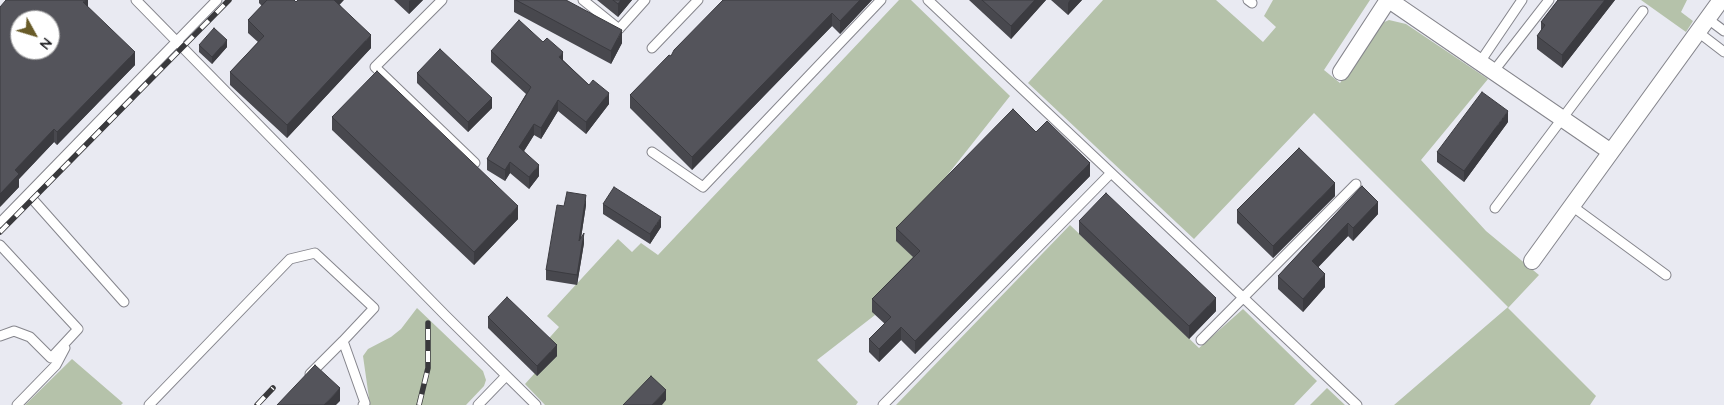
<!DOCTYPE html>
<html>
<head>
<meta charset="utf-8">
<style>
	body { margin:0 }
	#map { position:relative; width:1724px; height:405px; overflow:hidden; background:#e9eaf2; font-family:Quicksand,sans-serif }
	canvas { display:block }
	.north { position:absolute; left:10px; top:10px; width:50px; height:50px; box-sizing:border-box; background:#fff; border:1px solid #a6a6a7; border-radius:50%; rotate:129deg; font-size:14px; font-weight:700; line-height:20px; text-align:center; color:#202023 }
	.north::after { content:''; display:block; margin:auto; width:18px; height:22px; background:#685b28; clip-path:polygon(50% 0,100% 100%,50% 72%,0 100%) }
</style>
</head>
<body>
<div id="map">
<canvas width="1724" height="405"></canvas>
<div class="north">N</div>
</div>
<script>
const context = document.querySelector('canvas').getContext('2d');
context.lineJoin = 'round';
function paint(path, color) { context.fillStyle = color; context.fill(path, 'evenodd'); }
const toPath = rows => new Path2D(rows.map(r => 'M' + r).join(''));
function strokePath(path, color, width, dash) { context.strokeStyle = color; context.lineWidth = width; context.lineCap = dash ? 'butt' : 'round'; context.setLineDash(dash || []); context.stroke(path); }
paint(toPath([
	[899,0,911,0,1010,96,896,240,920,263,872,311,875,315,817,360,858,402,856,405,545,405,525,384,553,353,543,345,559,327,547,316,618,239,632,252,641,243,658,255],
	[1103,0,1216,0,1263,42,1276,27,1264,16,1273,0,1370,0,1324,70,1340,83,1382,23,1389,20,1406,24,1488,79,1421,160,1486,231,1539,275,1508,308,1596,396,1590,405,1394,405,1508,307,1314,113,1194,239,1028,83],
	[1641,0,1687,0,1681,12,1693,21,1686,32],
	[1070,225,1199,348,1243,309,1317,381,1294,405,896,405],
	[417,308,483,371,486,380,484,386,466,405,370,405,363,356,368,349,391,337,401,329],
	[72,359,123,403,121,405,25,405],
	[1327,388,1345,405,1310,405]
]), '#b5c2aa');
const service = toPath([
	[136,0,446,316,536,405],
	[442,0,375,67,475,163],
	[583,0,619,29,645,0],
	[928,0,1357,405],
	[1248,0,1252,3],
	[1708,19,1724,31],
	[1698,32,1724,52],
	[652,48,698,0],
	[1480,62,1522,0],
	[1493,72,1549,0],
	[652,152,703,187,881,0],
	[28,194,124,302],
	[1572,206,1666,275],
	[1495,208,1643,11],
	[0,223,217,0],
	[0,245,78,329,51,358,30,337,14,331,0,336],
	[1201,340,1356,184],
	[310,374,343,341,365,403,363,405],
	[17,405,56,365,65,348],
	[149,405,290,259,315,253,374,308,343,341],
	[478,405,506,376],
	[883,405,1110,174]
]);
const minor = toPath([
	[1389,0,1611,152],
	[1341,72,1388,0],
	[1532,261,1721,0]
]);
strokePath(service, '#85858c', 11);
strokePath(minor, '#85858c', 18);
strokePath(service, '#fff', 9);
strokePath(minor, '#fff', 16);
const rail = toPath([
	[0,232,229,0],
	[257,405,273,388],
	[419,405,428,368,428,323]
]);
strokePath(rail, '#39393c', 5.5);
strokePath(rail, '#fff', 4, [11]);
paint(toPath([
	[88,0,88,7,135,65,57,145,54,142,19,179,19,187,0,207],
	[259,0,294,0,296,2,340,5,371,48,287,138,230,85,230,72,258,42,248,33,248,20,262,6,259,3],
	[394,0,423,0,409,14],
	[514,0,566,0,622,43,611,64,514,12],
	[597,0,632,0,618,17],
	[723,0,872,0,840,34,832,26,692,170,630,108,630,95,671,56],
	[969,0,1046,0,1011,39],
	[1051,0,1082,0,1068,15],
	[1558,0,1615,0,1562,68,1537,49,1537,36,1541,30,1541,22],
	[199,45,227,47,212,64,199,52],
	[491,51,563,60,609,104,586,134,558,111,541,139,534,135,524,151,539,176,529,189,510,173,505,181,487,170,487,159,526,94,491,62],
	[417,73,492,108,468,132,417,83],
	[332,117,518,219,474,265,332,130],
	[1508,122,1464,182,1437,162,1437,152],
	[1036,132,1090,176,915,354,901,340,879,362,869,352,869,339,885,324,872,312,872,299,913,257,896,241,896,228],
	[1362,186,1378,214,1353,241,1348,236,1318,267,1325,287,1303,312,1278,289,1278,276],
	[1335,196,1273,258,1237,223,1237,210],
	[603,204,661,227,650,244,603,214],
	[586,205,581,238,584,243,577,285,546,280,546,270,564,206],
	[1079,221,1216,311,1189,339,1079,234],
	[488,317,557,356,537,376,488,328]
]), '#48484e');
paint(toPath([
	[86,0,88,0,88,10,83,2],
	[333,0,344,0,333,12],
	[411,0,423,0,409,14,409,1],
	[621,0,632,0,618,17,618,4],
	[860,0,872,0,840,34,840,21],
	[1035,0,1046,0,1011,39,1011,26],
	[1070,0,1082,0,1068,15,1068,3],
	[1605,0,1615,0,1562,68,1562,55],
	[832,13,832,26,692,170,692,157],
	[622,30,622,43,611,64,611,51],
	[371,35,371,48,287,138,287,125],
	[227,40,227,47,212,64,212,57],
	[135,52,135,65,57,145,57,132],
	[563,52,563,64,559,57],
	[609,93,609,104,586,134,586,122],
	[492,98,492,108,468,132,468,122],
	[558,100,558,111,541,139,541,128],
	[1508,111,1508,122,1464,182,1464,171],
	[534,124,534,135,519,159,519,147],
	[54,129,54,142,19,179,19,187,0,207,0,194,15,170],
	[510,162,510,173,505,181,505,170],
	[1090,163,1090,176,915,354,915,341],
	[539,165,539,176,529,189,529,177],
	[1335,183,1335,196,1273,258,1273,246],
	[586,195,586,205,579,251,579,241],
	[1378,202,1378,214,1353,241,1353,228],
	[518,206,518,219,474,265,474,252],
	[661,217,661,227,650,244,650,234],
	[1348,223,1348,236,1312,274,1312,261],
	[584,233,584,243,577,285,577,275],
	[1325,274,1325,287,1303,312,1303,299],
	[1216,298,1216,311,1189,339,1189,326],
	[901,327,901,340,879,362,879,349],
	[557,345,557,356,537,376,537,366],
	[340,388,340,401,336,405,324,405],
	[666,390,666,400,662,405,652,405]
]), '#3b3b40');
const building = toPath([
	[6,0,86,0,83,2,135,52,57,132,54,129,15,170,19,174,0,194,0,7,6,0],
	[20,20,50,20,50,50,20,50,20,20],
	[267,0,294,0,296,2,298,0,334,0,371,35,287,125,230,72,264,36,248,20,267,0],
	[516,0,566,0,622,30,611,51,516,0],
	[613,0,621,0,618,4,613,0],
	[723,0,860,0,840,21,832,13,692,157,630,95,669,55,671,56,674,50,723,0],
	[982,0,1035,0,1011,26,982,0],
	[1558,0,1605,0,1562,55,1537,36,1545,25,1541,22,1558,0],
	[519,20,543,42,547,38,563,52,559,57,589,85,593,80,609,93,586,122,558,100,541,128,534,124,519,147,539,165,529,177,510,162,505,170,487,159,531,87,491,51,519,20],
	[214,28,227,40,212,57,199,45,214,28],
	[440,49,492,98,468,122,417,73,440,49],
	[377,71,518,206,474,252,332,117,377,71],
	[1482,92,1508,111,1464,171,1437,152,1482,92],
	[1013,109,1036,132,1047,121,1090,163,915,341,901,327,879,349,869,339,891,317,872,299,920,251,896,228,1013,109],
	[1299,148,1335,183,1273,246,1237,210,1299,148],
	[1362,186,1378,202,1353,228,1348,223,1312,261,1325,274,1303,299,1278,276,1362,186],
	[614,187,661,217,650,234,603,204,614,187],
	[567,192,586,195,579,241,584,233,577,275,546,270,557,205,564,206,567,192],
	[1106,193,1216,298,1189,326,1079,221,1106,193],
	[507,297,557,345,537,366,488,317,507,297],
	[315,365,340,388,324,405,277,405,315,365],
	[651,376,666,390,652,405,623,405,651,376]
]);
paint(building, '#54545b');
strokePath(building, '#3b3b40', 1);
</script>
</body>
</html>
